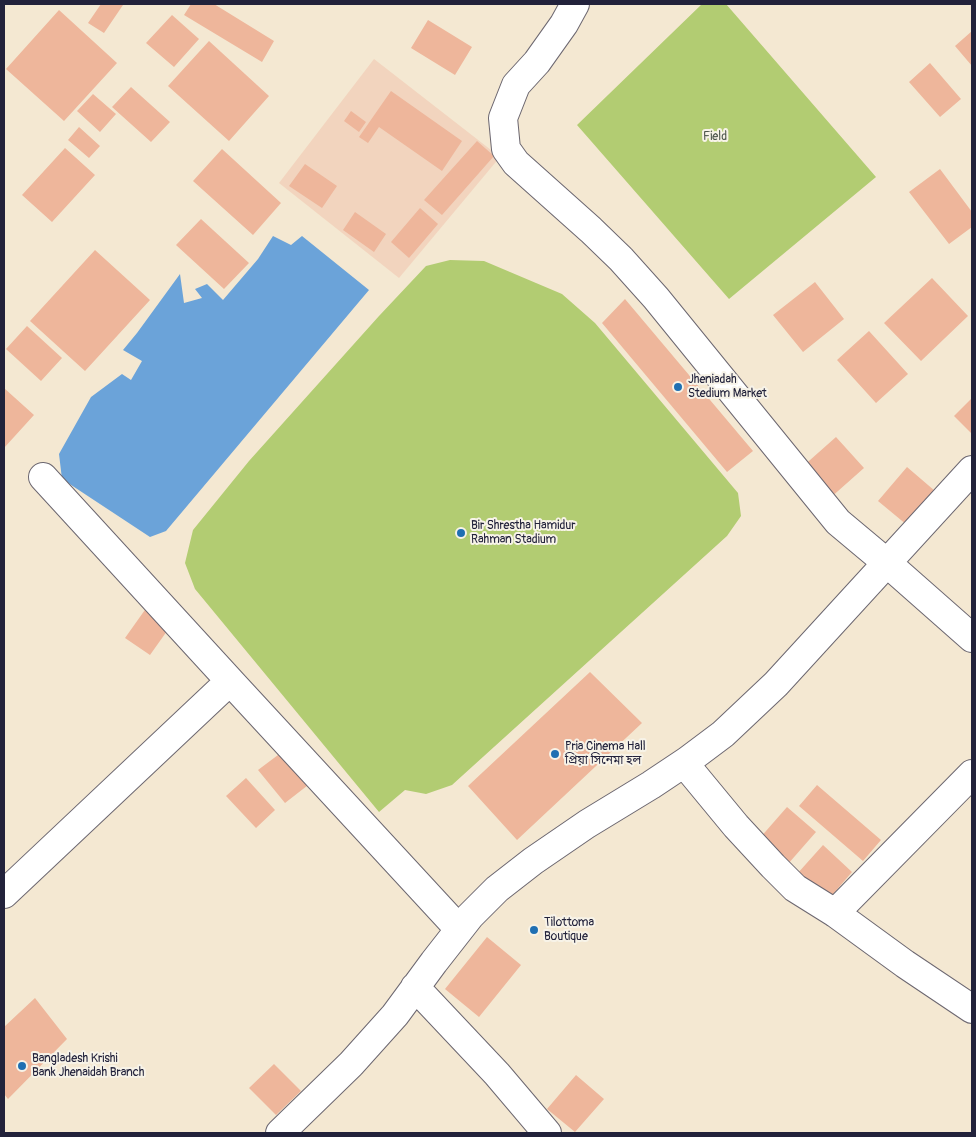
<!DOCTYPE html>
<html>
<head>
<meta charset="utf-8">
<style>
	body { margin:0 }
	#map { position:relative; width:976px; height:1137px; overflow:hidden; background:#f4e8d2; font-family:Pangolin,sans-serif }
	canvas { display:block }
	.frame { position:absolute; inset:0; border:5px solid #22223b; pointer-events:none }
</style>
</head>
<body>
<div id="map">
<canvas width="976" height="1137"></canvas>
<div class="frame"></div>
</div>
<script>
const context = document.querySelector('canvas').getContext('2d');
context.lineJoin = 'round';
function paint(path, color) { context.fillStyle = color; context.fill(path, 'evenodd'); }
const toPath = rows => new Path2D(rows.map(r => 'M' + r).join(''));
function strokePath(path, color, width, dash) { context.strokeStyle = color; context.lineWidth = width; context.lineCap = dash ? 'butt' : 'round'; context.setLineDash(dash || []); context.stroke(path); }
function drawText(font, color, halo, rows, align = 'center') {
  context.font = font + ' Pangolin,"Noto Sans Bengali",sans-serif'; context.lineWidth = 4; context.setLineDash([]); context.textBaseline = 'middle'; context.strokeStyle = halo; context.fillStyle = color; for (const [text, x, y, turn = 0] of rows) {
    context.save(); context.translate(x, y); context.rotate((+turn || 0) * Math.PI / 180); context.textAlign = isNaN(turn) ? turn : align; if (halo) context.strokeText(text, 0, 0); context.fillText(text, 0, 0); context.restore();
  }
}
paint(toPath([
	[374,59,500,157,399,278,279,183]
]), '#f2d4be');
paint(toPath([
	[702,4,726,4,876,177,729,299,577,125],
	[450,260,484,261,562,294,595,323,738,493,741,516,727,536,452,785,426,794,405,790,379,812,195,589,185,563,193,530,249,461,379,316,426,266]
]), '#b2cc72');
paint(toPath([
	[273,236,291,245,302,236,369,290,166,531,150,537,62,479,59,454,91,397,122,374,131,380,142,361,123,350,137,333,180,274,184,303,202,298,195,289,207,284,223,300,258,259]
]), '#6ba3d9');
paint(toPath([
	[101,4,121,4,123,5,104,33,88,23],
	[191,4,214,4,274,41,262,62,184,15],
	[59,10,117,63,64,121,6,69],
	[172,15,199,39,174,67,146,43],
	[428,20,472,47,455,75,411,48],
	[972,31,972,66,955,46],
	[209,41,269,96,229,141,168,86],
	[930,63,961,99,940,117,909,82],
	[131,87,170,122,151,142,112,107],
	[391,91,462,141,442,171,379,127,368,143,359,137],
	[93,94,116,114,100,132,77,111],
	[351,111,366,122,359,132,344,121],
	[79,127,100,146,89,158,68,140],
	[477,141,494,156,442,215,424,200],
	[65,148,95,175,52,222,22,195],
	[222,149,281,203,253,235,193,181],
	[305,164,337,186,322,208,289,186],
	[940,169,972,212,972,227,949,244,909,192],
	[420,208,438,224,409,258,391,242],
	[355,212,386,234,374,252,343,230],
	[201,219,249,263,224,289,176,245],
	[95,250,150,300,85,371,30,321],
	[932,278,968,316,921,361,884,323],
	[815,282,844,319,803,352,773,315],
	[625,299,753,451,727,472,602,323],
	[27,326,62,358,41,381,6,349],
	[869,331,908,374,876,403,837,360],
	[4,388,34,415,4,448],
	[972,398,972,434,954,416],
	[836,437,864,468,829,499,801,468],
	[907,467,935,491,907,525,878,501],
	[147,607,172,624,150,655,125,638],
	[590,672,642,723,517,840,468,786],
	[286,749,312,782,285,803,258,770],
	[246,778,275,810,256,828,226,796],
	[817,785,881,840,863,861,799,806],
	[787,807,816,832,788,864,759,839],
	[823,845,852,872,827,901,797,874],
	[487,937,521,965,479,1017,445,989],
	[35,998,67,1039,8,1099,4,1094,4,1027],
	[274,1064,301,1091,276,1115,249,1088],
	[576,1075,604,1099,575,1132,547,1109]
]), '#eeb69b');
const minor = toPath([
	[575,4,564,24,537,62,516,85,503,118,506,149,516,163,591,230,621,259,656,298,838,522,887,563,972,638],
	[43,477,230,681],
	[684,763,736,826,773,866,795,888,835,913,905,964,972,1009],
	[4,894,230,681,459,929],
	[835,913,972,774],
	[415,987,497,1074,547,1133],
	[280,1133,351,1064,395,1015,434,962,470,916,497,889,533,861,587,824,651,785,687,761,723,734,776,684,972,470]
]);
strokePath(minor, '#6c6770', 30);
strokePath(minor, '#fff', 28);
for (const [x, y, r, color] of [
	[678,387,5,"#1f6fb2"],
	[461,533,5,"#1f6fb2"],
	[555,754,5,"#1f6fb2"],
	[534,930,5,"#1f6fb2"],
	[22,1066,5,"#1f6fb2"]
]) { const dot = new Path2D(); dot.arc(x, y, r, 0, 2 * Math.PI); context.fillStyle = color; context.fill(dot); strokePath(dot, '#f7f3e8', 2); }
drawText('12px', '#4d554c', '#f7f3e8', [
	["Field",715,137]
]);
drawText('12px', '#22223b', '#f7f3e8', [
	["Jheniadah",688,380],
	["Stedium Market",688,394],
	["Bir Shrestha Hamidur",471,526],
	["Rahman Stadium",471,540],
	["Pria Cinema Hall",565,747],
	["প্রিয়া সিনেমা হল",565,761],
	["Tilottoma",544,923],
	["Boutique",544,937],
	["Bangladesh Krishi",32,1059],
	["Bank Jhenaidah Branch",32,1073]
], 'left');
</script>
</body>
</html>
